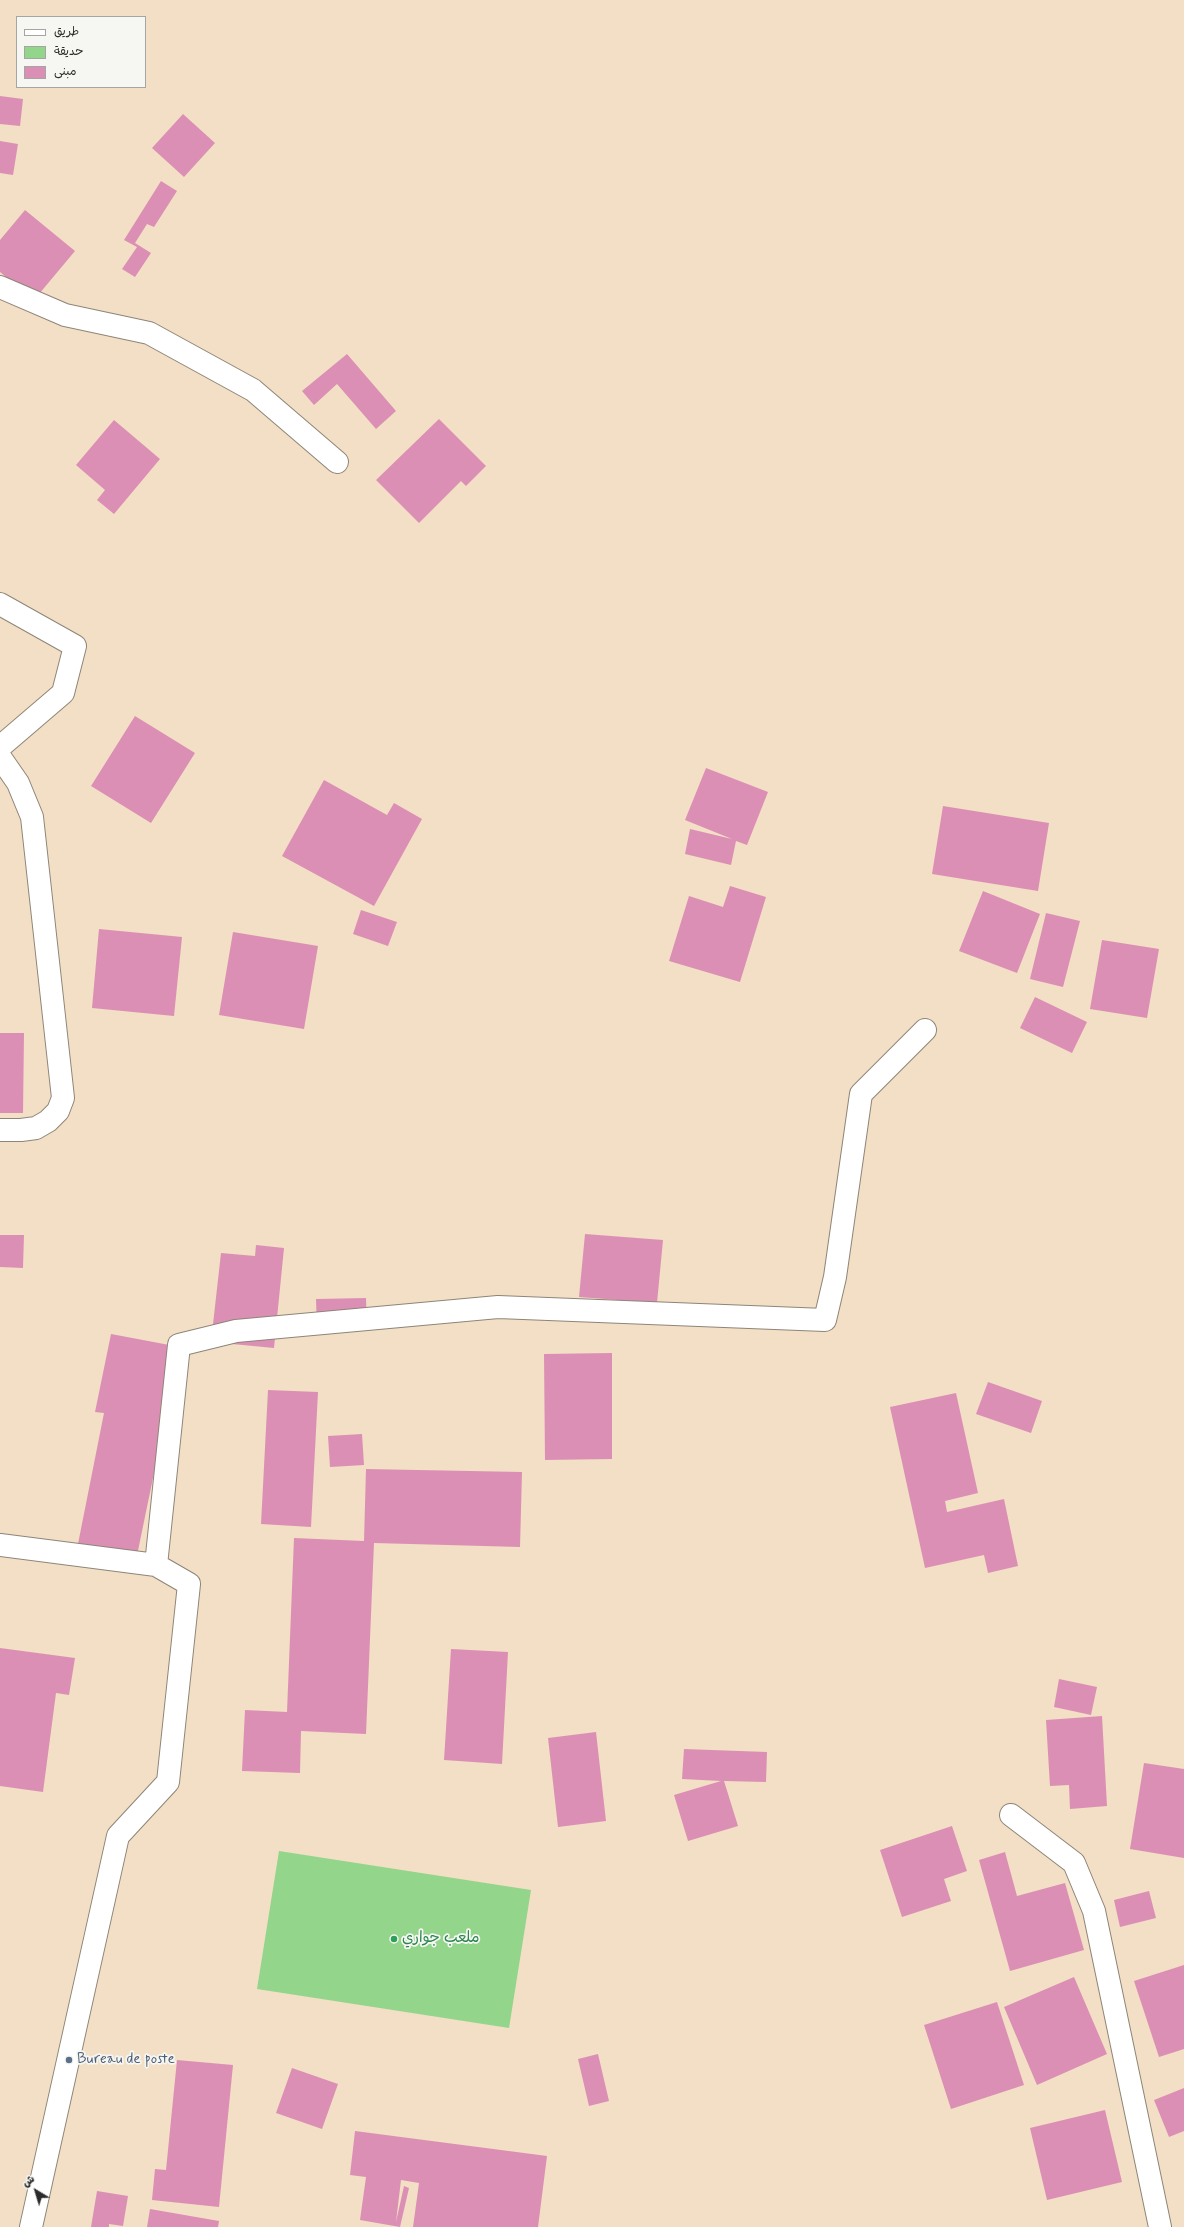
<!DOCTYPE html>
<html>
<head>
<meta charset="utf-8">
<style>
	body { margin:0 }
	#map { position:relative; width:1184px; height:2227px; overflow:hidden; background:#f2dfc5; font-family:Mynerve,"Playpen Sans Arabic",sans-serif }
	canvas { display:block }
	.legend { position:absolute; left:16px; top:16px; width:130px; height:72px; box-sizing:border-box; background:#f6f6f2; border:1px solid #a5a5a2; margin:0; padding:5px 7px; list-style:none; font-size:12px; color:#2b2b2b }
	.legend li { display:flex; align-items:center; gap:8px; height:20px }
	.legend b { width:20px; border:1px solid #a5a5a2 }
	.north { position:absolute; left:16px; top:2171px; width:40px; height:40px; -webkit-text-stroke:3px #f6f6f2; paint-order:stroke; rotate:322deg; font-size:11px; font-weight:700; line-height:16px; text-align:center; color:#2b2b2b }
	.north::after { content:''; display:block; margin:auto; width:14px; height:18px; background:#2b2b2b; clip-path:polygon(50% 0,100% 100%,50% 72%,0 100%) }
</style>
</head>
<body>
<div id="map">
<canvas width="1184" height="2227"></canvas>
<ul class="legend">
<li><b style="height:5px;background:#fff"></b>طريق</li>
<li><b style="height:11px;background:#94d58c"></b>حديقة</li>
<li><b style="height:11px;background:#dc8fb4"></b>مبنى</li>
</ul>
<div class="north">ش</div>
</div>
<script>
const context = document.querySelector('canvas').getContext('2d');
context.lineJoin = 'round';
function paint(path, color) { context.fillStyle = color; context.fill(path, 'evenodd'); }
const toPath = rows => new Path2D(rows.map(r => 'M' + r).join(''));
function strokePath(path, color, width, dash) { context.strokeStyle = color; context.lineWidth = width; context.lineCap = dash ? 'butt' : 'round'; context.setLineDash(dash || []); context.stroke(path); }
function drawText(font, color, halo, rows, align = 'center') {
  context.font = font + ' Mynerve,"Playpen Sans Arabic",sans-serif'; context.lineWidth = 3.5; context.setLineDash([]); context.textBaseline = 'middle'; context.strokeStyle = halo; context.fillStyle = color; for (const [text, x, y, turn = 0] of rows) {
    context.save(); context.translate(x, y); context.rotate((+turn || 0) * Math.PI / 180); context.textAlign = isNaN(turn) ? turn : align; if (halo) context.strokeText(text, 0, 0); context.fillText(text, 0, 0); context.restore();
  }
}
paint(toPath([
	[279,1851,531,1890,509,2028,257,1989]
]), '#94d58c');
paint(toPath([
	[0,96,23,99,20,126,0,124],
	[183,114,215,143,184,177,152,148],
	[0,141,18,144,13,175,0,173],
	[161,181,177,191,154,227,147,224,135,243,151,253,135,277,122,269,137,247,124,240],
	[25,210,75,251,34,300,0,272,0,240],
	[347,354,396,411,376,429,337,384,314,405,302,391],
	[439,419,486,466,466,486,461,481,419,523,376,480],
	[114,420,160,459,114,514,97,500,105,490,76,465],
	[135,716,195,753,151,823,91,786],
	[706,768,768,792,747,845,736,841,731,865,685,854,690,829,732,839,685,820],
	[324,780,387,815,394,803,422,819,374,906,282,856],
	[943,806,1049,823,1038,891,932,874],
	[730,886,766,897,740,982,669,961,689,896,723,907],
	[983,891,1040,914,1017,973,959,951],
	[361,910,397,922,388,946,353,934],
	[1046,913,1080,921,1063,987,1030,979],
	[99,929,182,937,174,1016,92,1008],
	[233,932,318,946,304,1029,219,1015],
	[1102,940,1159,949,1147,1018,1090,1009],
	[1035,997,1087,1022,1072,1053,1020,1028],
	[0,1033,24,1033,23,1113,0,1113],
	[585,1234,663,1240,657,1303,579,1297],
	[0,1235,24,1235,23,1268,0,1267],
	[256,1245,284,1248,274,1348,211,1342,221,1253,255,1256],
	[366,1298,367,1330,317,1331,316,1299],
	[111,1334,180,1347,134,1570,75,1559,104,1413,95,1412],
	[612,1353,612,1459,545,1460,544,1354],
	[988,1382,1042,1401,1031,1433,976,1414],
	[268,1390,318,1392,311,1527,261,1524],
	[956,1393,978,1493,945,1501,947,1512,1004,1499,1018,1566,988,1573,984,1555,925,1568,890,1407],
	[362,1434,364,1465,330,1467,328,1436],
	[366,1469,522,1472,520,1547,374,1543,366,1734,301,1731,300,1773,242,1771,245,1710,287,1712,294,1538,364,1541],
	[0,1648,75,1658,69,1695,56,1693,43,1792,0,1786],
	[451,1649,508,1652,502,1764,444,1760],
	[1059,1679,1097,1687,1091,1715,1054,1707],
	[1102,1716,1107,1806,1070,1809,1069,1785,1050,1786,1046,1720],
	[596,1732,606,1821,558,1827,548,1738],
	[684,1749,767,1752,766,1782,724,1781,738,1826,688,1841,674,1795,721,1781,682,1779],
	[1144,1763,1184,1769,1184,1858,1130,1849],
	[952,1826,967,1871,944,1879,951,1901,902,1917,880,1850],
	[1005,1852,1017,1896,1065,1883,1084,1950,1010,1971,979,1860],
	[1149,1891,1156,1918,1120,1927,1114,1900],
	[1184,1965,1184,2049,1159,2057,1134,1981],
	[1074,1977,1107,2054,1037,2085,1004,2007],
	[997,2002,1024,2085,951,2109,924,2025],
	[598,2054,609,2101,589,2106,578,2059],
	[177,2060,233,2065,219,2207,152,2200,155,2169,166,2170],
	[292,2068,338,2084,322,2129,276,2113],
	[1184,2088,1184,2131,1169,2137,1154,2100],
	[1105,2110,1122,2182,1047,2200,1030,2128],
	[355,2131,547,2156,538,2227,413,2227,419,2183,401,2180,396,2222,404,2186,409,2188,400,2227,360,2220,366,2177,350,2175],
	[97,2191,128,2196,123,2226,109,2224,109,2227,91,2227],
	[150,2209,219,2221,218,2227,147,2227]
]), '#dc8fb4');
const minor = toPath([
	[0,287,65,315,149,333,253,390,337,462],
	[0,604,75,646,63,693,0,747],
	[0,757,18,783,32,817,63,1098,58,1111,48,1121,36,1128,21,1130,0,1130],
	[0,1545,156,1565,189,1584,168,1782,118,1836,31,2227],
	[156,1565,179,1345,236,1331,498,1307,825,1320,835,1277,861,1094,925,1030],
	[1011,1815,1074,1863,1094,1911,1160,2227]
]);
strokePath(minor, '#8e8578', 24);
strokePath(minor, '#fff', 22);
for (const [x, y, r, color] of [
	[394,1939,4,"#2e9e5b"],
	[69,2060,4,"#5c6f8a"]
]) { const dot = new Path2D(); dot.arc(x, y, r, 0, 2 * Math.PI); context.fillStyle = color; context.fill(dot); strokePath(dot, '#f6f6f2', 1.5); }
drawText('15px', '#27864d', '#f6f6f2', [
	["ملعب جواري",402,1939]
], 'left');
drawText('15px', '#4e5e75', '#f6f6f2', [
	["Bureau de poste",77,2060]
], 'left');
</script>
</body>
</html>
